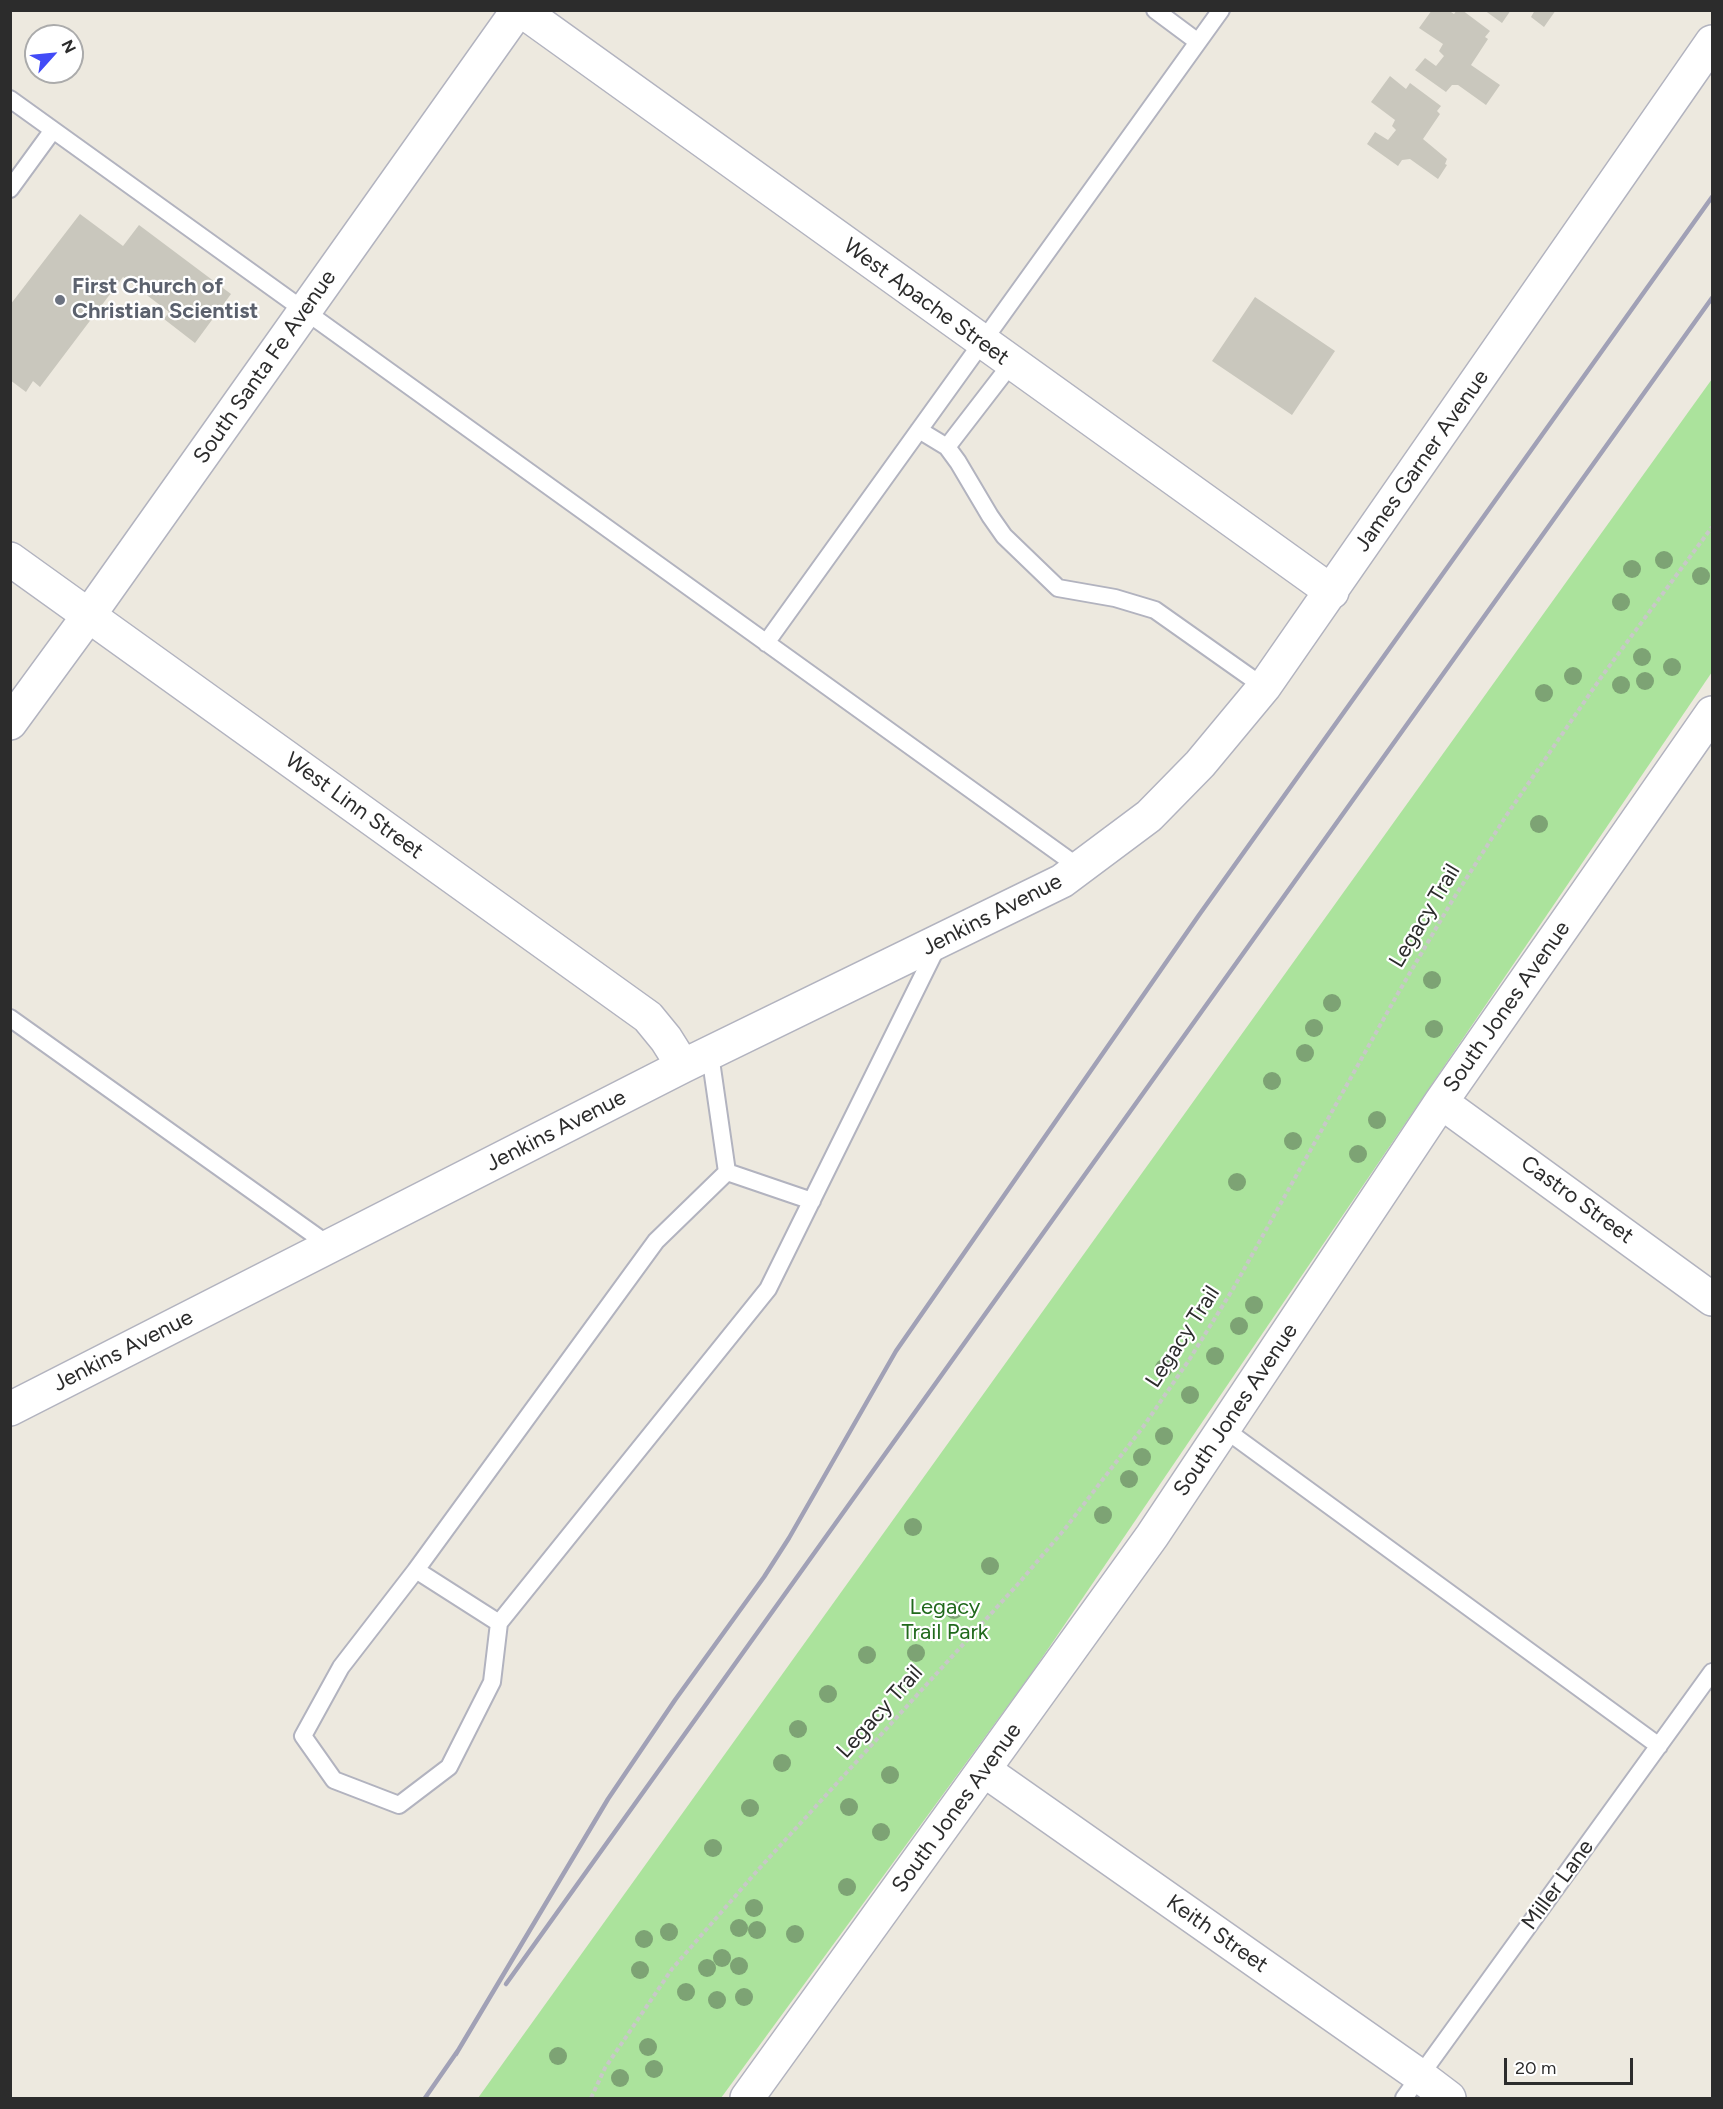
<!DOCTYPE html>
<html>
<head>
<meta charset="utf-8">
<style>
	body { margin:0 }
	#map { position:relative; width:1723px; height:2109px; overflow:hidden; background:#ede9df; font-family:Figtree,sans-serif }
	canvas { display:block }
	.frame { position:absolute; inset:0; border:12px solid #2c2c2c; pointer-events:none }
	.north { position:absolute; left:24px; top:24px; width:60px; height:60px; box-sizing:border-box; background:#fff; border:2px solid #ababab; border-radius:50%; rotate:63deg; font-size:16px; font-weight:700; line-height:24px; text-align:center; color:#2c2c2c }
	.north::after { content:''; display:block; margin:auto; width:21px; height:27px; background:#424bf7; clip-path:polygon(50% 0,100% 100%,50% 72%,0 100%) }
	.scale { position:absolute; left:1504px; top:2058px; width:129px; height:27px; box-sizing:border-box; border:3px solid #2c2c2c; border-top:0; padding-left:8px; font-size:18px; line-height:21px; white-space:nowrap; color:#2c2c2c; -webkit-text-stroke:4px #fff; paint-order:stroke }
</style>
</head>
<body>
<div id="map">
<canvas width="1723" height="2109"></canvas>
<div class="frame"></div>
<div class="north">N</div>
<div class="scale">20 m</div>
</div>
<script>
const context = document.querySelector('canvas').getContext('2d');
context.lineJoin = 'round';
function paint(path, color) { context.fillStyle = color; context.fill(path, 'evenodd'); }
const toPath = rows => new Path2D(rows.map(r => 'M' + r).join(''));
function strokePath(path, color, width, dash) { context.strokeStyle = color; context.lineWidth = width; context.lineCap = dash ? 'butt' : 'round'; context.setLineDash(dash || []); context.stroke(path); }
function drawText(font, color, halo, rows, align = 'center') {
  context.font = font + ' Figtree,sans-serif'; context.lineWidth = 4.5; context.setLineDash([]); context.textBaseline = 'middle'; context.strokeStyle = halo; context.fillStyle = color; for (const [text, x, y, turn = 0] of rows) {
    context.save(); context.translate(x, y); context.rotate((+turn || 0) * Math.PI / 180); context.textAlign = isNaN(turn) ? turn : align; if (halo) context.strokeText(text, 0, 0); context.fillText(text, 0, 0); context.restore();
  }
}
paint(toPath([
	[1712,379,1712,672,1031,1674,721,2098,478,2098]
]), '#abe39c');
paint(toPath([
	[1432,10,1448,10,1454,14,1457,10,1462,10,1490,31,1485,37,1488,39,1471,65,1500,85,1486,105,1458,85,1452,85,1446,92,1415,70,1425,58,1436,66,1444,56,1439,51,1443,44,1419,28],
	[1484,10,1511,10,1502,23],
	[1535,10,1556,10,1544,27,1531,17],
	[1390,76,1406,89,1410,83,1441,106,1437,111,1440,114,1423,139,1447,159,1445,164,1447,165,1438,179,1410,159,1402,160,1398,166,1367,144,1375,132,1388,140,1396,130,1392,126,1395,120,1371,102],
	[80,214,123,246,139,225,231,294,195,343,164,319,169,312,123,277,40,387,33,381,26,392,10,380,10,305],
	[1255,297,1335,351,1292,415,1212,361]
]), '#c9c7bd');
const lane = toPath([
	[1155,10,1198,42],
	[10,99,1080,868],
	[10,189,53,130],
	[919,430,947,447,958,462,990,516,1004,536,1058,588,1115,598,1155,610,1264,687],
	[947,447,1011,364],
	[766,643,1221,10],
	[10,1018,330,1246],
	[710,1054,727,1172,656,1241,416,1570,499,1623,768,1289,938,945],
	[727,1172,812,1201],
	[1223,1428,1659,1746],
	[416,1570,341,1667,303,1736,334,1780,399,1805,449,1767,492,1682,499,1623],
	[1404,2098,1712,1672]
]);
const street = toPath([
	[521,10,1332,592],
	[10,559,648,1017,666,1039,683,1066],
	[10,723,89,615,518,10],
	[1441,1102,1712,1299],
	[10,1409,683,1066,1062,881,1149,816,1200,764,1264,687,1712,42],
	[984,1770,1420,2076,1449,2098],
	[747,2098,1152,1536,1441,1102,1712,713]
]);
strokePath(lane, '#b2b3bf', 20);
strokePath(street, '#b2b3bf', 36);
strokePath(toPath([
	[591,2098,605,2068,672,1969,757,1871,1018,1584,1064,1530,1143,1427,1189,1360,1233,1289,1397,995,1452,901,1506,816,1602,676,1712,527]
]), '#c8c8c8', 4, [4.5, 3]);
strokePath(lane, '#fff', 16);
strokePath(street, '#fff', 33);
strokePath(toPath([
	[506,1984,1712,298],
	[456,2054,608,1799,675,1700,764,1577,789,1538,896,1351,1199,915,1712,197],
	[425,2098,459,2049]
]), '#a1a1b6', 4.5);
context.fillStyle = '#7da374';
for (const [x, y] of [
	[1664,560],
	[1632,569],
	[1701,576],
	[1621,602],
	[1642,657],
	[1672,667],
	[1573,676],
	[1645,681],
	[1621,685],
	[1544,693],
	[1539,824],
	[1432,980],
	[1332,1003],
	[1314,1028],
	[1434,1029],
	[1305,1053],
	[1272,1081],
	[1377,1120],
	[1293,1141],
	[1358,1154],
	[1237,1182],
	[1254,1305],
	[1239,1326],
	[1215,1356],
	[1164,1368],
	[1190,1395],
	[1164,1436],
	[1142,1457],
	[1129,1479],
	[1103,1515],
	[913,1527],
	[990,1566],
	[954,1610],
	[916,1653],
	[867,1655],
	[828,1694],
	[798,1729],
	[782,1763],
	[890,1775],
	[849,1807],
	[750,1808],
	[881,1832],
	[713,1848],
	[847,1887],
	[754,1908],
	[739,1928],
	[757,1930],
	[669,1932],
	[795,1934],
	[644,1939],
	[722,1958],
	[739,1966],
	[707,1968],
	[640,1970],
	[686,1992],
	[744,1997],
	[717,2000],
	[648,2047],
	[558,2056],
	[654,2069],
	[620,2078]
]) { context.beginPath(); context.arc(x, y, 9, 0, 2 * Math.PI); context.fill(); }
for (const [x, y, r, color] of [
	[60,300,6,"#6b7280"]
]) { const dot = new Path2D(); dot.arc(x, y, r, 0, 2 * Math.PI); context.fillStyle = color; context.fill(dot); strokePath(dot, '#fff', 2); }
drawText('bold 22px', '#5b616d', '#fff', [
	["First Church of",72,287],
	["Christian Scientist",72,312]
], 'left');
drawText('22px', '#2c2c2c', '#fff', [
	["West Apache Street",926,302,36],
	["South Santa Fe Avenue",265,367,-55],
	["James Garner Avenue",1422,461,-55],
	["West Linn Street",354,806,36],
	["Jenkins Avenue",992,915,-27],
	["Legacy Trail",1425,916,-59],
	["South Jones Avenue",1507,1007,-55],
	["Jenkins Avenue",556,1131,-27],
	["Castro Street",1577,1200,36],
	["Legacy Trail",1183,1337,-57],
	["Jenkins Avenue",123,1351,-27],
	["South Jones Avenue",1236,1410,-56],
	["Legacy Trail",880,1712,-48],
	["South Jones Avenue",957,1808,-54],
	["Miller Lane",1558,1885,-54],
	["Keith Street",1217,1934,35]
]);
drawText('22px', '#21691c', '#fff', [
	["Legacy",945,1608],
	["Trail Park",945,1633]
]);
</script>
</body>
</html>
